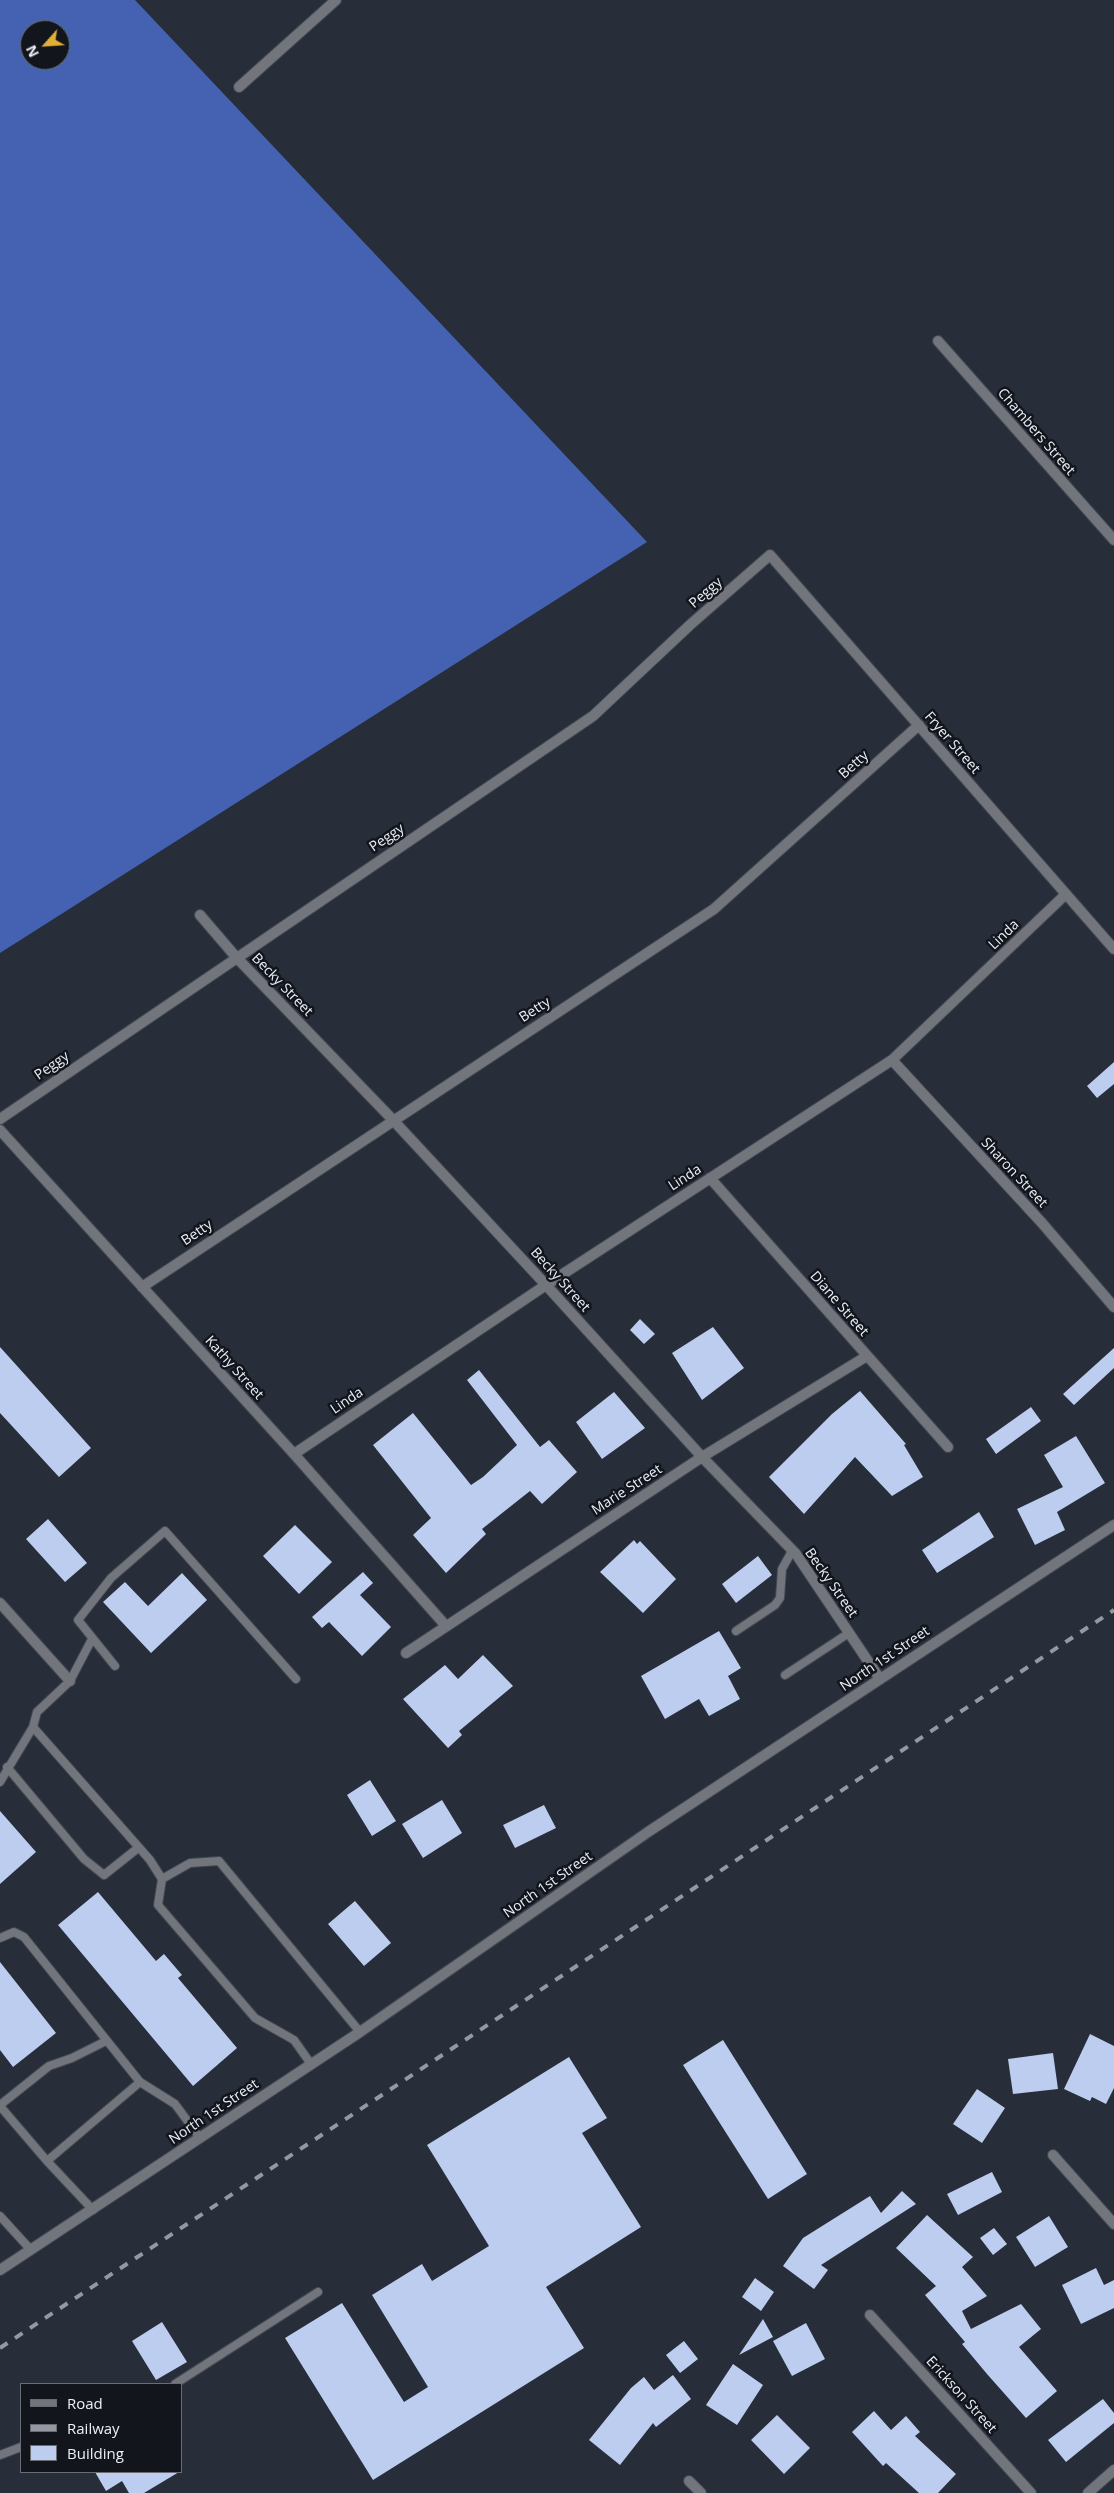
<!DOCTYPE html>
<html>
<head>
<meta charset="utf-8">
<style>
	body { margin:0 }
	#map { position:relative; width:1114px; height:2493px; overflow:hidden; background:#272d39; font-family:"Open Sans",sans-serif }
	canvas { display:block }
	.legend { position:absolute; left:20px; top:2383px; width:162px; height:90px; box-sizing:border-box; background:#12151b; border:1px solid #696c73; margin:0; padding:6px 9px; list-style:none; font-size:15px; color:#ebeff7 }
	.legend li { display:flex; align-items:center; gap:10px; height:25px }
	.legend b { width:25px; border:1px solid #696c73 }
	.north { position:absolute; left:20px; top:20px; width:50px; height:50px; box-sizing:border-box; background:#12151b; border:1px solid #696c73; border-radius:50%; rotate:244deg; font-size:14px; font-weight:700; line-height:20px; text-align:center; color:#ebeff7 }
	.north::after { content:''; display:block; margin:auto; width:18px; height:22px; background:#e0b034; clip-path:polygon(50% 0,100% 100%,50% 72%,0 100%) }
</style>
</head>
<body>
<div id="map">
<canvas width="1114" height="2493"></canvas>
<ul class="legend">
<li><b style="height:6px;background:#72757b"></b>Road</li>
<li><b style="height:6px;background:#9498a2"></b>Railway</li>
<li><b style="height:14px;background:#bdcdf0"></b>Building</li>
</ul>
<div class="north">N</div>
</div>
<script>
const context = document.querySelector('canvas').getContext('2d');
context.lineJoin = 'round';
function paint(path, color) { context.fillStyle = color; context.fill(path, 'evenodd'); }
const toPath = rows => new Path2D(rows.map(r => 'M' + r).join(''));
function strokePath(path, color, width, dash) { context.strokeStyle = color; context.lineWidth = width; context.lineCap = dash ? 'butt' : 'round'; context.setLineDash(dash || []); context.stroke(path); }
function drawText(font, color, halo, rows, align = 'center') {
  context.font = font + ' "Open Sans",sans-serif'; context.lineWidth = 5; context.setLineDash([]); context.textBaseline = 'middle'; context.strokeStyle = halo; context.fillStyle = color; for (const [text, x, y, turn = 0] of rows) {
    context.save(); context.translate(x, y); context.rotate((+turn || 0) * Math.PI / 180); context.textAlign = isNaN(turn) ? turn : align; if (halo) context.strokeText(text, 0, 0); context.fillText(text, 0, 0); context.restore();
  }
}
paint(toPath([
	[0,0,135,0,647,542,0,953],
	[30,30,60,30,60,60,30,60]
]), '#4462b1');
paint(toPath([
	[1114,1062,1114,1084,1097,1098,1087,1086],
	[640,1319,655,1334,644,1344,630,1330],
	[713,1327,744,1368,702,1400,672,1353],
	[0,1347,91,1448,59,1477,0,1413],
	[1114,1348,1114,1368,1074,1405,1063,1394],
	[479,1370,540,1447,549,1440,577,1472,542,1504,530,1491,482,1529,486,1534,446,1573,413,1535,431,1518,373,1445,413,1413,471,1485,483,1477,517,1445,467,1380],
	[860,1391,906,1444,904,1445,923,1477,892,1496,855,1457,804,1514,769,1477,832,1414],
	[614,1392,645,1428,602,1459,576,1422],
	[1031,1407,1041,1421,996,1454,986,1439],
	[1076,1436,1105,1483,1057,1512,1065,1530,1035,1545,1017,1509,1063,1487,1044,1455],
	[979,1512,994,1537,937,1573,922,1550],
	[48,1519,87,1563,65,1582,26,1539],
	[295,1525,332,1562,299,1594,263,1556],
	[634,1540,637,1544,640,1541,676,1579,643,1613,600,1572],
	[758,1556,772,1575,736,1603,722,1584],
	[363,1572,373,1583,360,1595,391,1627,362,1656,329,1622,322,1628,312,1617],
	[182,1573,207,1600,151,1653,103,1602,125,1582,148,1606],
	[719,1631,741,1668,728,1676,740,1699,709,1716,699,1699,665,1719,641,1676],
	[483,1655,513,1686,459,1731,462,1735,448,1748,403,1699,445,1665,458,1679],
	[370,1780,396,1821,372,1836,347,1795],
	[442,1800,462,1833,423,1858,402,1824],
	[544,1805,556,1828,515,1848,503,1825],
	[0,1811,36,1852,0,1884],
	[98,1892,156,1961,164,1954,182,1975,178,1978,237,2048,193,2086,58,1925],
	[355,1901,391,1943,364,1966,328,1924],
	[0,1962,56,2033,13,2067,0,2050],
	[1090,2034,1114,2046,1114,2088,1106,2104,1092,2097,1090,2101,1064,2089],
	[723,2040,807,2174,768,2199,683,2065],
	[1053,2053,1058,2089,1013,2094,1008,2059],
	[569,2057,607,2118,582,2133,641,2227,546,2287,584,2348,373,2480,285,2338,342,2303,404,2402,428,2387,372,2295,422,2264,432,2281,489,2246,427,2145],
	[977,2089,1005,2108,982,2143,953,2124],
	[992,2172,1002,2192,958,2215,947,2194],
	[902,2191,916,2204,821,2265,828,2270,814,2289,783,2266,803,2238,870,2196,881,2213],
	[927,2215,973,2257,962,2267,987,2296,962,2311,971,2329,1021,2304,1041,2329,1019,2347,1057,2391,1026,2418,987,2374,962,2344,965,2342,925,2295,936,2286,896,2248],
	[1049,2216,1068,2247,1035,2267,1016,2237],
	[994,2228,1007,2244,993,2255,980,2238],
	[1096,2268,1104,2285,1114,2280,1114,2308,1081,2324,1062,2285],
	[755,2278,774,2292,761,2311,742,2297],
	[763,2319,773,2337,739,2355],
	[162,2322,187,2362,156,2380,132,2341],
	[806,2323,825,2359,792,2376,773,2341],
	[684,2341,698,2359,680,2373,666,2355],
	[733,2364,763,2385,737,2425,706,2405],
	[673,2375,691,2399,656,2427,653,2423,620,2465,589,2440,631,2388,644,2377,654,2390],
	[1103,2399,1114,2413,1114,2423,1066,2462,1048,2440],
	[874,2411,891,2430,906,2416,920,2432,915,2436,956,2474,938,2493,919,2493,886,2463,883,2466,852,2432],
	[777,2415,810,2448,784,2474,751,2440],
	[95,2472,179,2472,144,2493,129,2493,122,2481,106,2491]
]), '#bdcdf0');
const service = toPath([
	[736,1631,775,1605,780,1598,782,1569,792,1551],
	[115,1666,78,1620,111,1578,165,1531,296,1679],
	[785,1675,849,1633],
	[33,1727,150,1860,162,1879],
	[7,1767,84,1859,104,1875,138,1848],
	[0,1782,33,1727,37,1712,70,1681,92,1639],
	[0,1938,14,1932,24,1937,140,2082],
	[311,2064,294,2040,255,2018,158,1905,162,1879,190,1863,219,1861,360,2032],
	[0,2105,49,2066,72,2058,106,2041],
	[0,2106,47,2161],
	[93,2210,47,2161,140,2082,175,2104,200,2138],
	[0,2216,30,2249],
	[175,2384,318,2292],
	[0,2455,21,2447]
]);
const minor = toPath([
	[239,87,336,0],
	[938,341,1114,540],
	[200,915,236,957,392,1119,546,1285,702,1457,796,1554,880,1679],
	[892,1060,1042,1223,1114,1307],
	[0,1119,593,716,691,624,770,555,1114,949],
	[0,1130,294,1454,446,1626],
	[710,1178,948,1447],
	[142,1287,714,909,919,725],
	[294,1454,546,1285,892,1060,1066,894],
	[0,1603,70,1681],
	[406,1653,702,1457,867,1356],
	[1053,2155,1114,2224],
	[870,2315,1031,2493],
	[689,2481,701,2493],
	[1088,2493,1114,2470]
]);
const tertiary = toPath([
	[0,2270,360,2032,648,1832,1114,1525]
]);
strokePath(service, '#424854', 10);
strokePath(minor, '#424854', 12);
strokePath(tertiary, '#424854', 12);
strokePath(service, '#72757b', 8);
strokePath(minor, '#72757b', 10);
strokePath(tertiary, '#72757b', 10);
strokePath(toPath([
	[0,2348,1114,1610]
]), '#9498a2', 4, [9, 9]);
drawText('14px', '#ebeff7', '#12151b', [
	["Chambers Street",1036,432,49],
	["Peggy",706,593,-41],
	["Fryer Street",952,743,49],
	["Betty",854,765,-42],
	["Peggy",387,838,-34],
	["Linda",1004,935,-44],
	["Becky Street",282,985,46],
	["Betty",535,1010,-33],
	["Peggy",52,1066,-35],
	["Sharon Street",1014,1173,47],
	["Linda",685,1178,-33],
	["Betty",197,1233,-34],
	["Becky Street",560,1280,48],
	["Diane Street",839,1304,49],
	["Kathy Street",234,1368,48],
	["Linda",347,1401,-34],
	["Marie Street",627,1490,-33],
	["Becky Street",831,1583,55],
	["North 1st Street",885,1659,-34],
	["North 1st Street",548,1885,-35],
	["North 1st Street",214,2112,-34],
	["Erickson Street",961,2395,48]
]);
</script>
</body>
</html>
